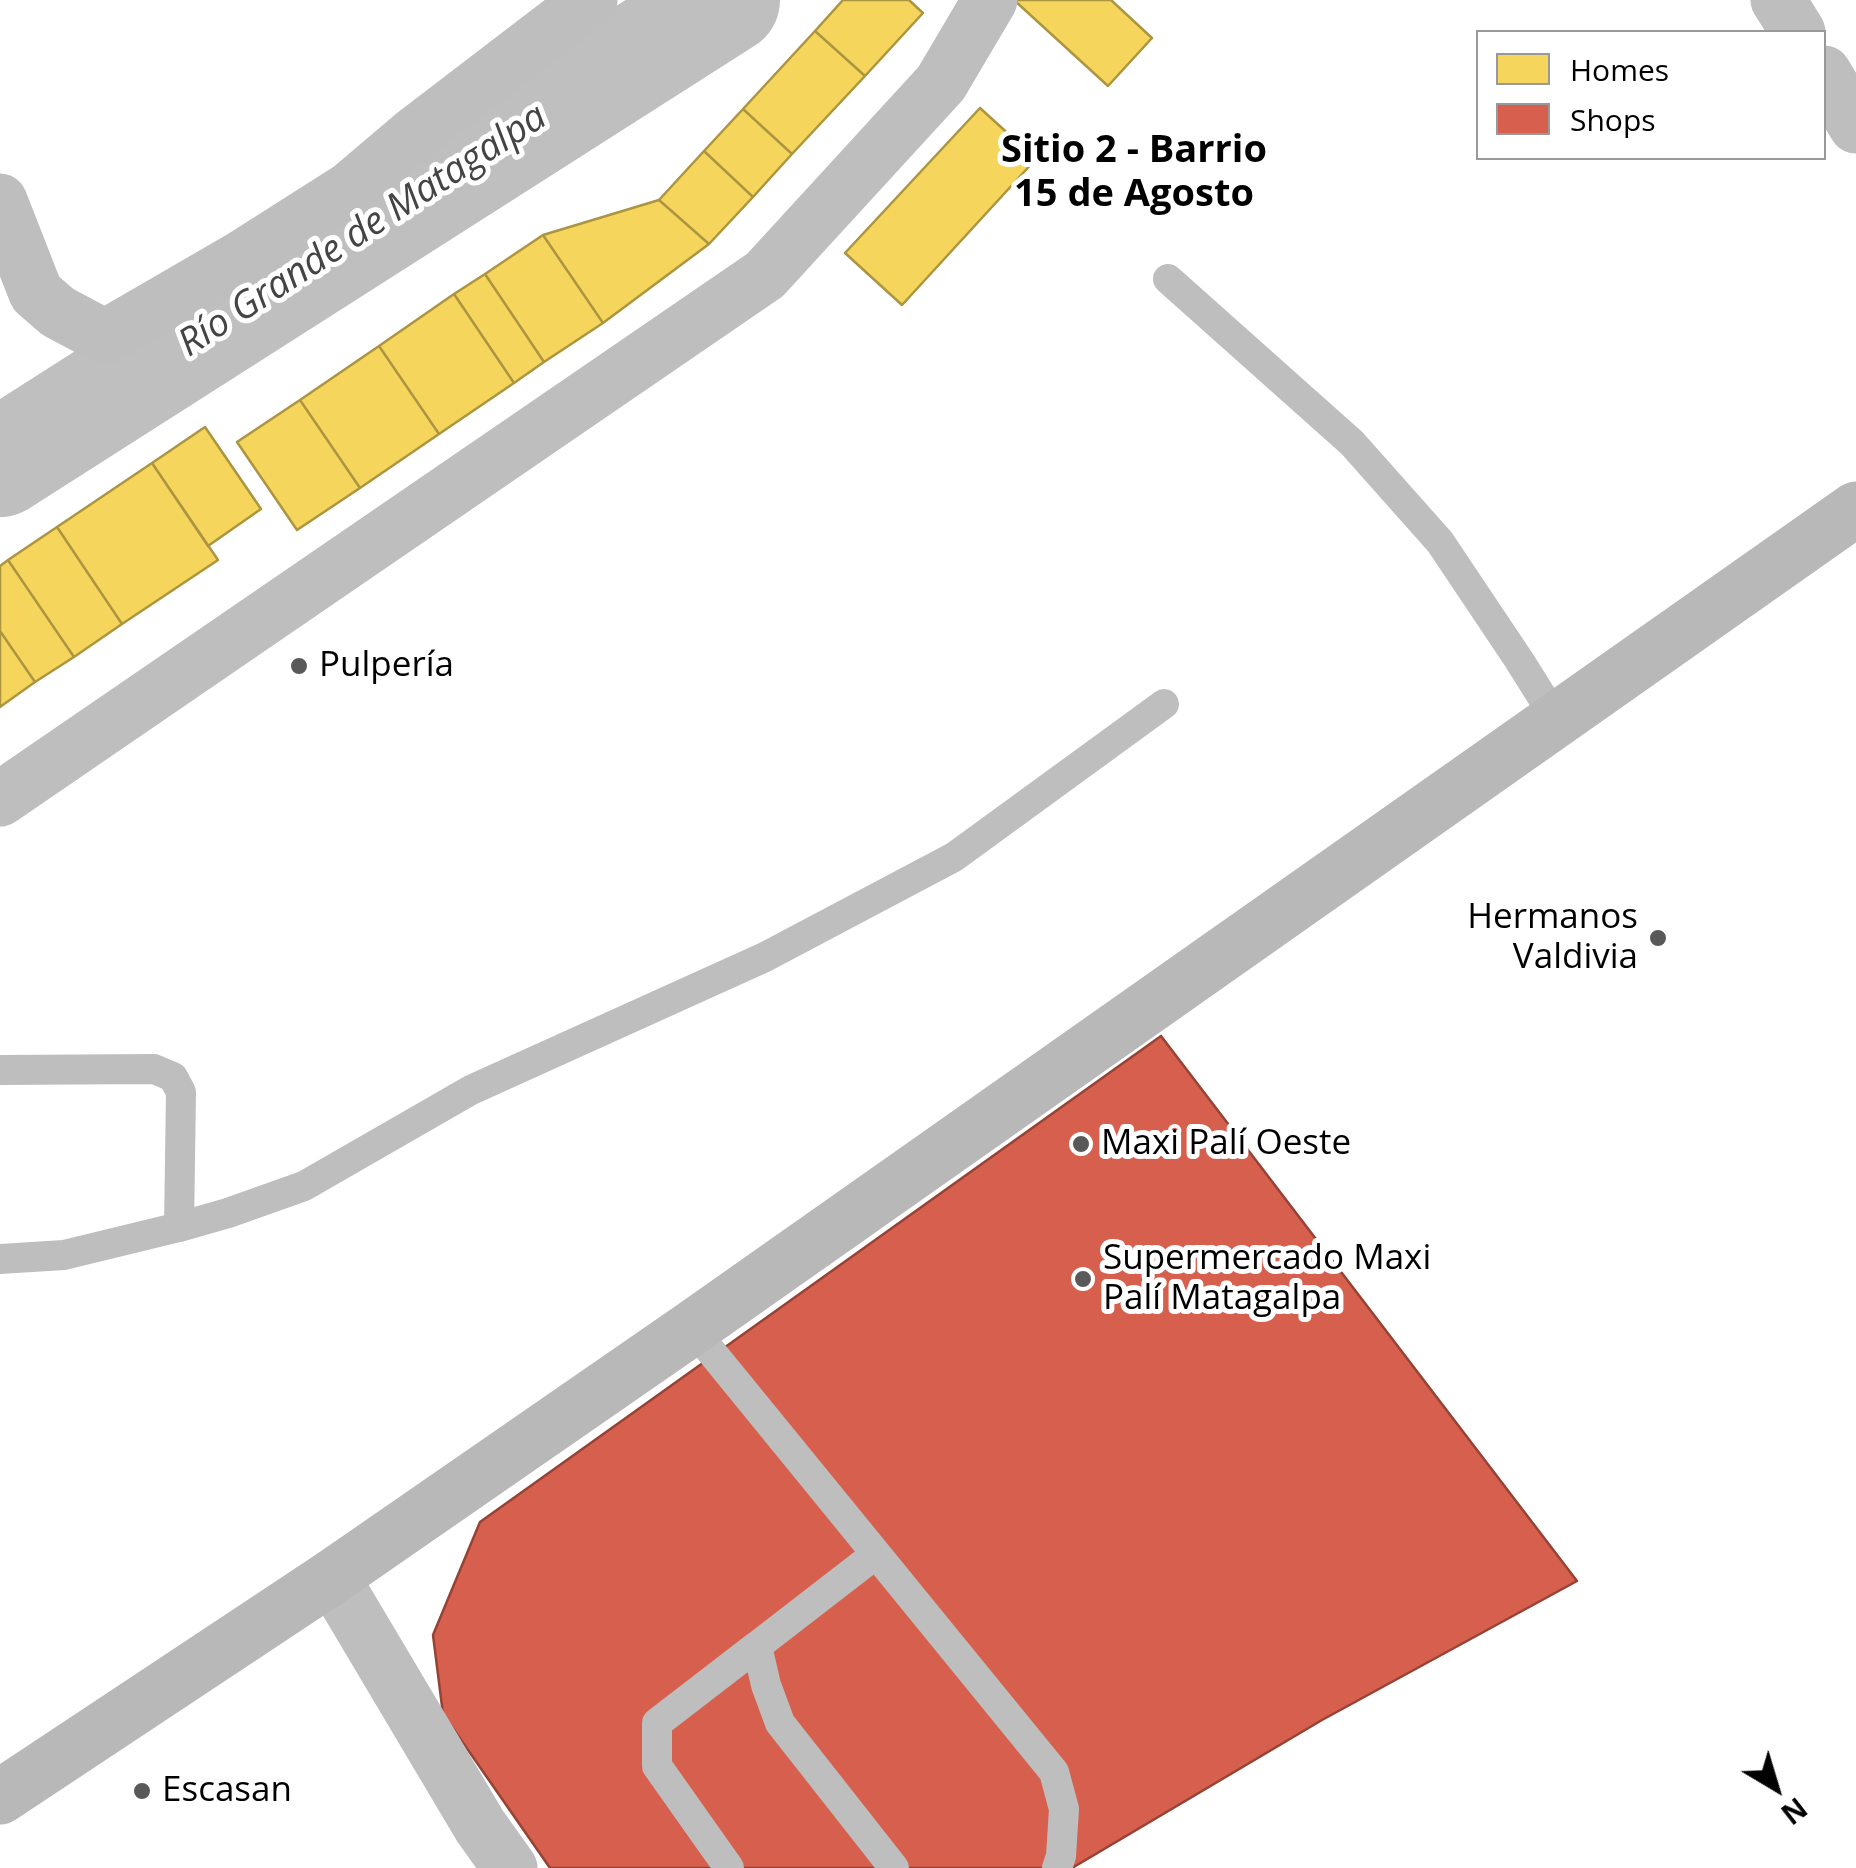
<!DOCTYPE html>
<html>
<head>
<meta charset="utf-8">
<style>
	body { margin:0 }
	#map { position:relative; width:1856px; height:1868px; overflow:hidden; background:#fff; font-family:"Open Sans",sans-serif }
	canvas { display:block }
	.legend { position:absolute; left:1476px; top:30px; width:350px; height:130px; box-sizing:border-box; background:#fff; border:2px solid #999; margin:0; padding:12px 18px; list-style:none; font-size:30px; color:#000 }
	.legend li { display:flex; align-items:center; gap:20px; height:50px }
	.legend b { width:50px; border:2px solid #999 }
	.north { position:absolute; left:1726px; top:1738px; width:100px; height:100px; -webkit-text-stroke:8px #fff; paint-order:stroke; rotate:142deg; font-size:28px; font-weight:700; line-height:40px; text-align:center; color:#000 }
	.north::after { content:''; display:block; margin:auto; width:35px; height:45px; background:#000; clip-path:polygon(50% 0,100% 100%,50% 72%,0 100%) }
</style>
</head>
<body>
<div id="map">
<canvas width="1856" height="1868"></canvas>
<ul class="legend">
<li><b style="height:28px;background:#f6d55c"></b>Homes</li>
<li><b style="height:28px;background:#d6604d"></b>Shops</li>
</ul>
<div class="north">N</div>
</div>
<script>
const context = document.querySelector('canvas').getContext('2d');
context.lineJoin = 'round';
function paint(path, color) { context.fillStyle = color; context.fill(path, 'evenodd'); }
const toPath = rows => new Path2D(rows.map(r => 'M' + r).join(''));
function strokePath(path, color, width, dash) { context.strokeStyle = color; context.lineWidth = width; context.lineCap = dash ? 'butt' : 'round'; context.setLineDash(dash || []); context.stroke(path); }
function drawText(font, color, halo, rows, align = 'center') {
  context.font = font + ' "Open Sans",sans-serif'; context.lineWidth = 10; context.setLineDash([]); context.textBaseline = 'middle'; context.strokeStyle = halo; context.fillStyle = color; for (const [text, x, y, turn = 0] of rows) {
    context.save(); context.translate(x, y); context.rotate((+turn || 0) * Math.PI / 180); context.textAlign = isNaN(turn) ? turn : align; if (halo) context.strokeText(text, 0, 0); context.fillText(text, 0, 0); context.restore();
  }
}
const homes = toPath([
	[843,0,909,0,923,13,865,76,815,31,843,0],
	[1014,0,1111,0,1152,38,1108,86,1014,0],
	[815,31,865,76,792,154,743,109,815,31],
	[980,108,1036,159,902,305,845,253,980,108],
	[743,109,792,154,753,197,704,151,743,109],
	[704,151,753,197,709,244,659,200,704,151],
	[659,200,709,244,603,323,543,235,659,200],
	[543,235,603,323,544,362,485,274,543,235],
	[485,274,544,362,514,383,454,294,485,274],
	[454,294,514,383,439,434,379,346,454,294],
	[379,346,439,434,360,488,300,400,379,346],
	[300,400,360,488,297,530,237,442,300,400],
	[205,427,261,509,208,546,152,463,205,427],
	[152,463,218,560,122,624,57,527,152,463],
	[57,527,122,624,74,657,8,560,57,527],
	[8,560,74,657,35,682,0,631,0,566,8,560],
	[0,631,35,682,0,707,0,631]
]);
paint(homes, '#f6d55c');
strokePath(homes, '#ac9540', 2.5);
const shops = toPath([
	[1161,1036,1577,1581,1322,1720,1072,1868,550,1868,443,1714,433,1635,480,1522,1161,1036]
]);
paint(shops, '#d6604d');
strokePath(shops, '#964336', 2.5);
strokePath(toPath([
	[0,463,726,0]
]), '#bfbfbf', 108);
strokePath(toPath([
	[1168,279,1352,443,1440,542,1519,660,1556,719],
	[0,1070,154,1069,173,1077,181,1092,179,1227,64,1255,0,1259],
	[179,1227,228,1213,304,1186,471,1090,765,957,954,857,1164,704],
	[692,1328,1054,1772,1064,1809,1061,1856,1057,1868],
	[876,1554,757,1646,766,1685,780,1723,894,1868],
	[729,1868,657,1766,657,1723,757,1646]
]), '#bebebe', 30);
strokePath(toPath([
	[1778,0,1798,32],
	[1824,73,1856,126],
	[0,201,36,293,58,312,105,337,243,257,350,189,416,133,590,0],
	[0,799,765,275,941,83,990,0],
	[332,1577,480,1826,510,1868]
]), '#bebebe', 55);
strokePath(toPath([
	[0,1797,332,1577,692,1328,1856,509]
]), '#b8b8b8', 55);
for (const [x, y, r, color] of [
	[299,666,10,"#595959"],
	[1658,938,10,"#595959"],
	[1081,1144,10,"#595959"],
	[1083,1279,10,"#595959"],
	[142,1791,10,"#595959"]
]) { const dot = new Path2D(); dot.arc(x, y, r, 0, 2 * Math.PI); context.fillStyle = color; context.fill(dot); strokePath(dot, '#fff', 4); }
drawText('35px', '#000', '#fff', [
	["Pulpería",319,666],
	["Hermanos",1638,918,"right"],
	["Valdivia",1638,958,"right"],
	["Maxi Palí Oeste",1101,1144],
	["Supermercado Maxi",1103,1259],
	["Palí Matagalpa",1103,1299],
	["Escasan",162,1791]
], 'left');
drawText('bold 38px', '#000', '#fff', [
	["Sitio 2 - Barrio",1134,151],
	["15 de Agosto",1134,195]
]);
drawText('italic 38px', '#444', '#fff', [
	["Río Grande de Matagalpa",363,231,-33]
]);
</script>
</body>
</html>
